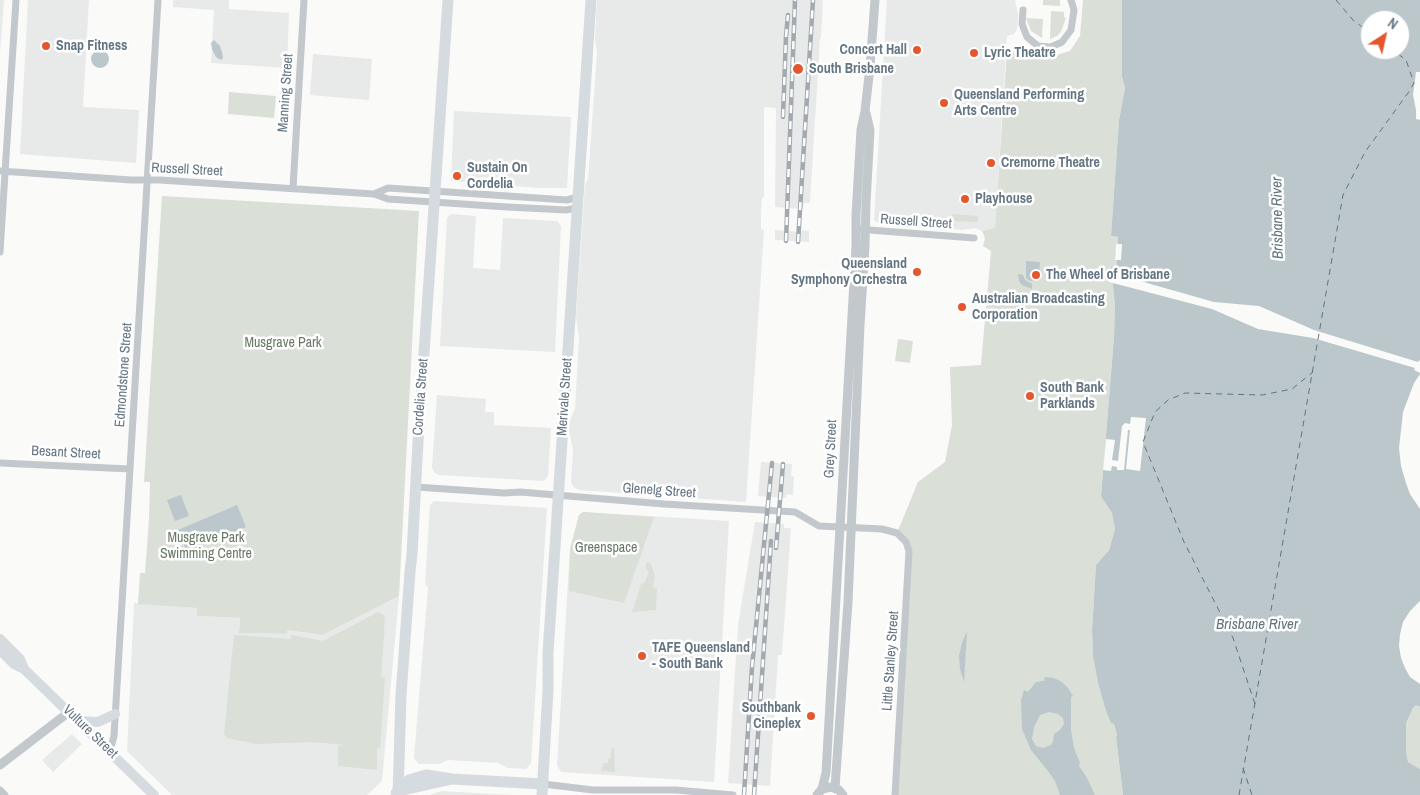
<!DOCTYPE html>
<html>
<head>
<meta charset="utf-8">
<style>
	body { margin:0 }
	#map { position:relative; width:1420px; height:795px; overflow:hidden; background:#fafaf8; font-family:"Archivo Narrow",sans-serif }
	canvas { display:block }
	.north { position:absolute; left:1360px; top:10px; width:50px; height:50px; box-sizing:border-box; background:#fff; border:1px solid #c1c8cd; border-radius:50%; rotate:35deg; font-size:14px; font-weight:700; line-height:20px; text-align:center; color:#657683 }
	.north::after { content:''; display:block; margin:auto; width:18px; height:22px; background:#e4572e; clip-path:polygon(50% 0,100% 100%,50% 72%,0 100%) }
</style>
</head>
<body>
<div id="map">
<canvas width="1420" height="795"></canvas>
<div class="north">N</div>
</div>
<script>
const context = document.querySelector('canvas').getContext('2d');
context.lineJoin = 'round';
function paint(path, color) { context.fillStyle = color; context.fill(path, 'evenodd'); }
const toPath = rows => new Path2D(rows.map(r => 'M' + r).join(''));
function strokePath(path, color, width, dash) { context.strokeStyle = color; context.lineWidth = width; context.lineCap = dash ? 'butt' : 'round'; context.setLineDash(dash || []); context.stroke(path); }
function drawText(font, color, halo, rows, align = 'center') {
  context.font = font + ' "Archivo Narrow",sans-serif'; context.lineWidth = 5; context.setLineDash([]); context.textBaseline = 'middle'; context.strokeStyle = halo; context.fillStyle = color; for (const [text, x, y, turn = 0] of rows) {
    context.save(); context.translate(x, y); context.rotate((+turn || 0) * Math.PI / 180); context.textAlign = isNaN(turn) ? turn : align; if (halo) context.strokeText(text, 0, 0); context.fillText(text, 0, 0); context.restore();
  }
}
paint(toPath([
	[0,0,4,0,0,53],
	[28,0,89,0,83,107,139,110,136,163,20,154],
	[173,0,229,0,229,9,289,13,287,68,211,63,214,10,173,7],
	[597,0,823,0,821,37,820,38,810,203,804,203,803,209,775,207,776,108,764,107,764,197,762,197,761,214,761,229,764,230,746,502,579,490,575,488,571,483,573,449,569,431,570,420,575,409,579,338,576,317,585,184,588,179,597,53,595,40],
	[887,0,1015,0,1018,14,1017,29,1014,34,1007,36,995,229,982,231,975,228,963,230,881,225,874,220],
	[313,54,372,59,369,100,310,95],
	[454,111,571,117,567,188,538,188,451,181],
	[451,214,476,216,473,268,500,270,503,218,557,221,561,226,555,352,440,346,447,218],
	[775,230,801,232,802,230,809,231,809,242,775,240],
	[437,395,486,399,485,412,494,412,494,425,551,428,548,476,546,479,543,481,439,475,434,472,432,467],
	[761,462,792,464,791,476,794,477,793,495,787,494,786,498,758,496],
	[434,501,547,508,531,763,526,769,508,768,498,763,448,760,439,764,419,764,414,758,428,588,425,583,430,505],
	[583,512,729,521,714,782,561,772,557,765,570,549,579,515],
	[755,522,784,524,784,528,791,528,782,655,778,655,770,786,728,783,738,625],
	[399,596,382,781,367,795,172,795,127,751,134,603,197,608,197,616,240,618,239,633,287,634,287,630,323,635],
	[72,734,82,744,53,772,42,760],
	[442,791,458,792,514,795,429,795]
]), '#e8e9e9');
paint(toPath([
	[1043,0,1060,0,1060,6,1043,5],
	[1083,0,1122,0,1122,77,1125,88,1119,120,1111,236,1118,237,1118,244,1116,244,1115,256,1117,260,1117,267,1111,267,1115,306,1114,337,1101,495,1112,513,1115,529,1109,550,1096,565,1092,630,1093,657,1098,683,1105,708,1114,724,1117,735,1116,737,1123,795,895,795,909,551,897,533,918,482,945,462,952,425,950,367,981,365,991,251,983,246,985,238,982,231,995,228,1007,49,1022,45,1033,53,1045,56,1053,56,1070,51,1080,36],
	[1051,11,1064,12,1064,17,1066,18,1061,32,1057,36,1050,39],
	[1026,18,1043,19,1042,38,1031,31],
	[229,92,276,96,274,118,228,114],
	[162,196,419,211,399,596,323,635,287,630,287,634,239,633,240,618,197,616,197,608,138,604,140,573,145,573,149,519,150,482,144,482],
	[952,214,978,216,978,222,951,221],
	[898,339,913,341,910,363,895,361],
	[583,512,654,517,624,603,569,591,570,549,579,515],
	[647,562,651,564,655,576,653,587,657,588,656,610,632,612,641,584,645,582,649,572,645,567],
	[378,612,385,616,384,631,385,634,384,635,381,677,385,678,380,748,377,748,377,770,338,766,338,746,346,745,312,742,256,744,227,738,224,734,234,635,291,639,291,635,323,641],
	[1416,705,1420,707,1420,769,1408,762,1406,750,1406,725,1413,708],
	[611,748,614,749,615,772,601,771,604,763,608,763,608,759,611,758]
]), '#dadfd7');
paint(toPath([
	[1122,0,1420,0,1420,707,1416,705,1413,708,1406,724,1406,750,1408,762,1420,769,1420,795,1123,795,1116,737,1117,735,1114,724,1111,723,1105,708,1098,683,1093,657,1092,630,1096,565,1109,550,1115,529,1112,513,1101,496,1114,337,1115,306,1111,267,1117,267,1117,260,1115,260,1115,256,1116,244,1118,244,1118,237,1111,236,1119,120,1125,88,1122,77],
	[1370,20,1400,20,1400,50,1370,50],
	[214,40,220,46,222,52,223,58,221,60,216,57,212,49,211,43],
	'91 59a9 9 0 1 1 18 0a9 9 0 1 1-18 0Z',
	[1026,261,1040,262,1039,276,1036,280,1030,281,1026,278],
	[1018,274,1023,275,1025,280,1032,284,1032,289,1022,285,1019,281],
	[181,495,189,516,175,521,167,500],
	[237,505,246,527,187,552,178,530],
	[967,631,964,682,960,669,959,656,962,643],
	[1045,677,1054,678,1062,682,1068,688,1073,696,1071,697,1071,730,1074,748,1080,763,1079,766,1087,778,1095,795,1060,795,1055,781,1048,771,1031,750,1022,729,1021,700,1024,690,1028,692,1036,682,1044,681],
	[1049,712,1058,714,1063,718,1064,724,1060,730,1054,734,1053,742,1051,745,1043,748,1036,746,1032,739,1034,727,1040,715]
]), '#bbc7cb');
paint(toPath([
	[1416,72,1420,72,1420,120,1416,119,1416,110,1413,95],
	[1116,244,1122,244,1121,260,1115,260],
	[1109,269,1147,283,1214,302,1259,306,1314,330,1418,362,1420,360,1420,373,1414,370,1415,368,1313,338,1258,329,1212,309,1109,282],
	[1420,374,1420,509,1410,494,1406,483,1401,466,1399,448,1403,412,1414,383],
	[1131,417,1146,418,1140,471,1126,469,1130,430,1128,430,1124,470,1117,470,1117,467,1112,466,1111,471,1103,470,1106,439,1115,440,1112,460,1118,461,1122,426,1125,423,1130,424],
	[1420,601,1420,684,1410,677,1405,668,1401,658,1399,646,1400,634,1403,622,1410,611]
]), '#fafaf8');
strokePath(toPath([
	[1336,0,1353,20,1370,33],
	[1255,704,1233,638,1184,542,1143,442,1155,412,1168,400,1185,393,1262,395,1292,389,1313,372],
	[1243,768,1252,795],
	[1239,795,1343,195,1365,152,1408,93,1414,83,1406,60,1393,50]
]), '#60757c', 1, [6, 5]);
strokePath(toPath([
	[1023,10,1022,24,1027,37,1038,46,1051,47,1062,42,1071,30,1074,10,1071,0],
	[0,171,131,180,160,180,374,194,388,199,507,207,566,210,577,208],
	[293,188,304,0],
	[374,194,388,188,567,200,578,197],
	[856,229,974,238],
	[0,252,16,0],
	[0,463,130,469],
	[416,487,504,493,520,492,664,504,795,512,819,526,882,529,897,533,906,542,909,551,895,795],
	[110,751,114,736,158,0],
	[543,784,593,790,676,790,733,795],
	[0,790,5,795]
]), '#c3c8cc', 7);
strokePath(toPath([
	[0,765,69,712],
	[835,788,848,602,860,325,865,246,866,203,870,130,866,113],
	[822,789,826,773,856,246,856,215,861,130,865,111,870,67,875,0],
	[817,795,822,789,831,787,839,790,843,795]
]), '#c3c8cc', 9);
strokePath(toPath([
	[0,639,20,659,24,669],
	[0,650,14,664,24,669,154,795],
	[79,721,98,722,115,714]
]), '#d6dbdf', 10);
strokePath(toPath([
	[398,791,452,779],
	[396,793,409,780,426,775,452,779,543,784],
	[398,795,401,695,410,572,412,554,418,442,448,0],
	[542,795,548,690,548,653,591,0]
]), '#d6dbdf', 11);
const rail = toPath([
	[783,117,786,36,788,15],
	[786,241,795,0],
	[798,242,813,0],
	[776,548,783,464],
	[744,795,752,667,772,463],
	[754,795,771,541]
]);
strokePath(rail, '#a2aab0', 4.5);
strokePath(rail, '#fff', 2.5, [8]);
for (const [x, y, r, color] of [
	[46,46,5,"#e4572e"],
	[917,50,5,"#e4572e"],
	[974,53,5,"#e4572e"],
	[798,69,6,"#e4572e"],
	[944,103,5,"#e4572e"],
	[991,163,5,"#e4572e"],
	[457,176,5,"#e4572e"],
	[965,199,5,"#e4572e"],
	[917,272,5,"#e4572e"],
	[1036,275,5,"#e4572e"],
	[962,307,5,"#e4572e"],
	[1030,396,5,"#e4572e"],
	[642,656,5,"#e4572e"],
	[811,716,5,"#e4572e"]
]) { const dot = new Path2D(); dot.arc(x, y, r, 0, 2 * Math.PI); context.fillStyle = color; context.fill(dot); strokePath(dot, '#fff', 2); }
drawText('bold 14px', '#657683', '#fff', [
	["Snap Fitness",56,46],
	["Concert Hall",907,50,"right"],
	["Lyric Theatre",984,53],
	["South Brisbane",809,69],
	["Queensland Performing",954,95],
	["Arts Centre",954,111],
	["Cremorne Theatre",1001,163],
	["Sustain On",467,168],
	["Cordelia",467,184],
	["Playhouse",975,199],
	["Queensland",907,264,"right"],
	["Symphony Orchestra",907,280,"right"],
	["The Wheel of Brisbane",1046,275],
	["Australian Broadcasting",972,299],
	["Corporation",972,315],
	["South Bank",1040,388],
	["Parklands",1040,404],
	["TAFE Queensland",652,648],
	["- South Bank",652,664],
	["Southbank",801,708,"right"],
	["Cineplex",801,724,"right"]
], 'left');
drawText('14px', '#657683', '#fff', [
	["Manning Street",286,93,-86],
	["Russell Street",187,170,3],
	["Russell Street",916,222,4],
	["Edmondstone Street",124,375,-86],
	["Cordelia Street",421,397,-86],
	["Merivale Street",565,397,-86],
	["Grey Street",831,449,-87],
	["Besant Street",66,453,3],
	["Glenelg Street",659,491,4],
	["Little Stanley Street",891,661,-86],
	["Vulture Street",90,732,44]
]);
drawText('14px', '#687a64', '#fff', [
	["Musgrave Park",283,343],
	["Musgrave Park",206,538],
	["Swimming Centre",206,554],
	["Greenspace",606,548]
]);
drawText('italic 15px', '#60757c', '#fff', [
	["Brisbane River",1278,218,-91],
	["Brisbane River",1257,625]
]);
</script>
</body>
</html>
